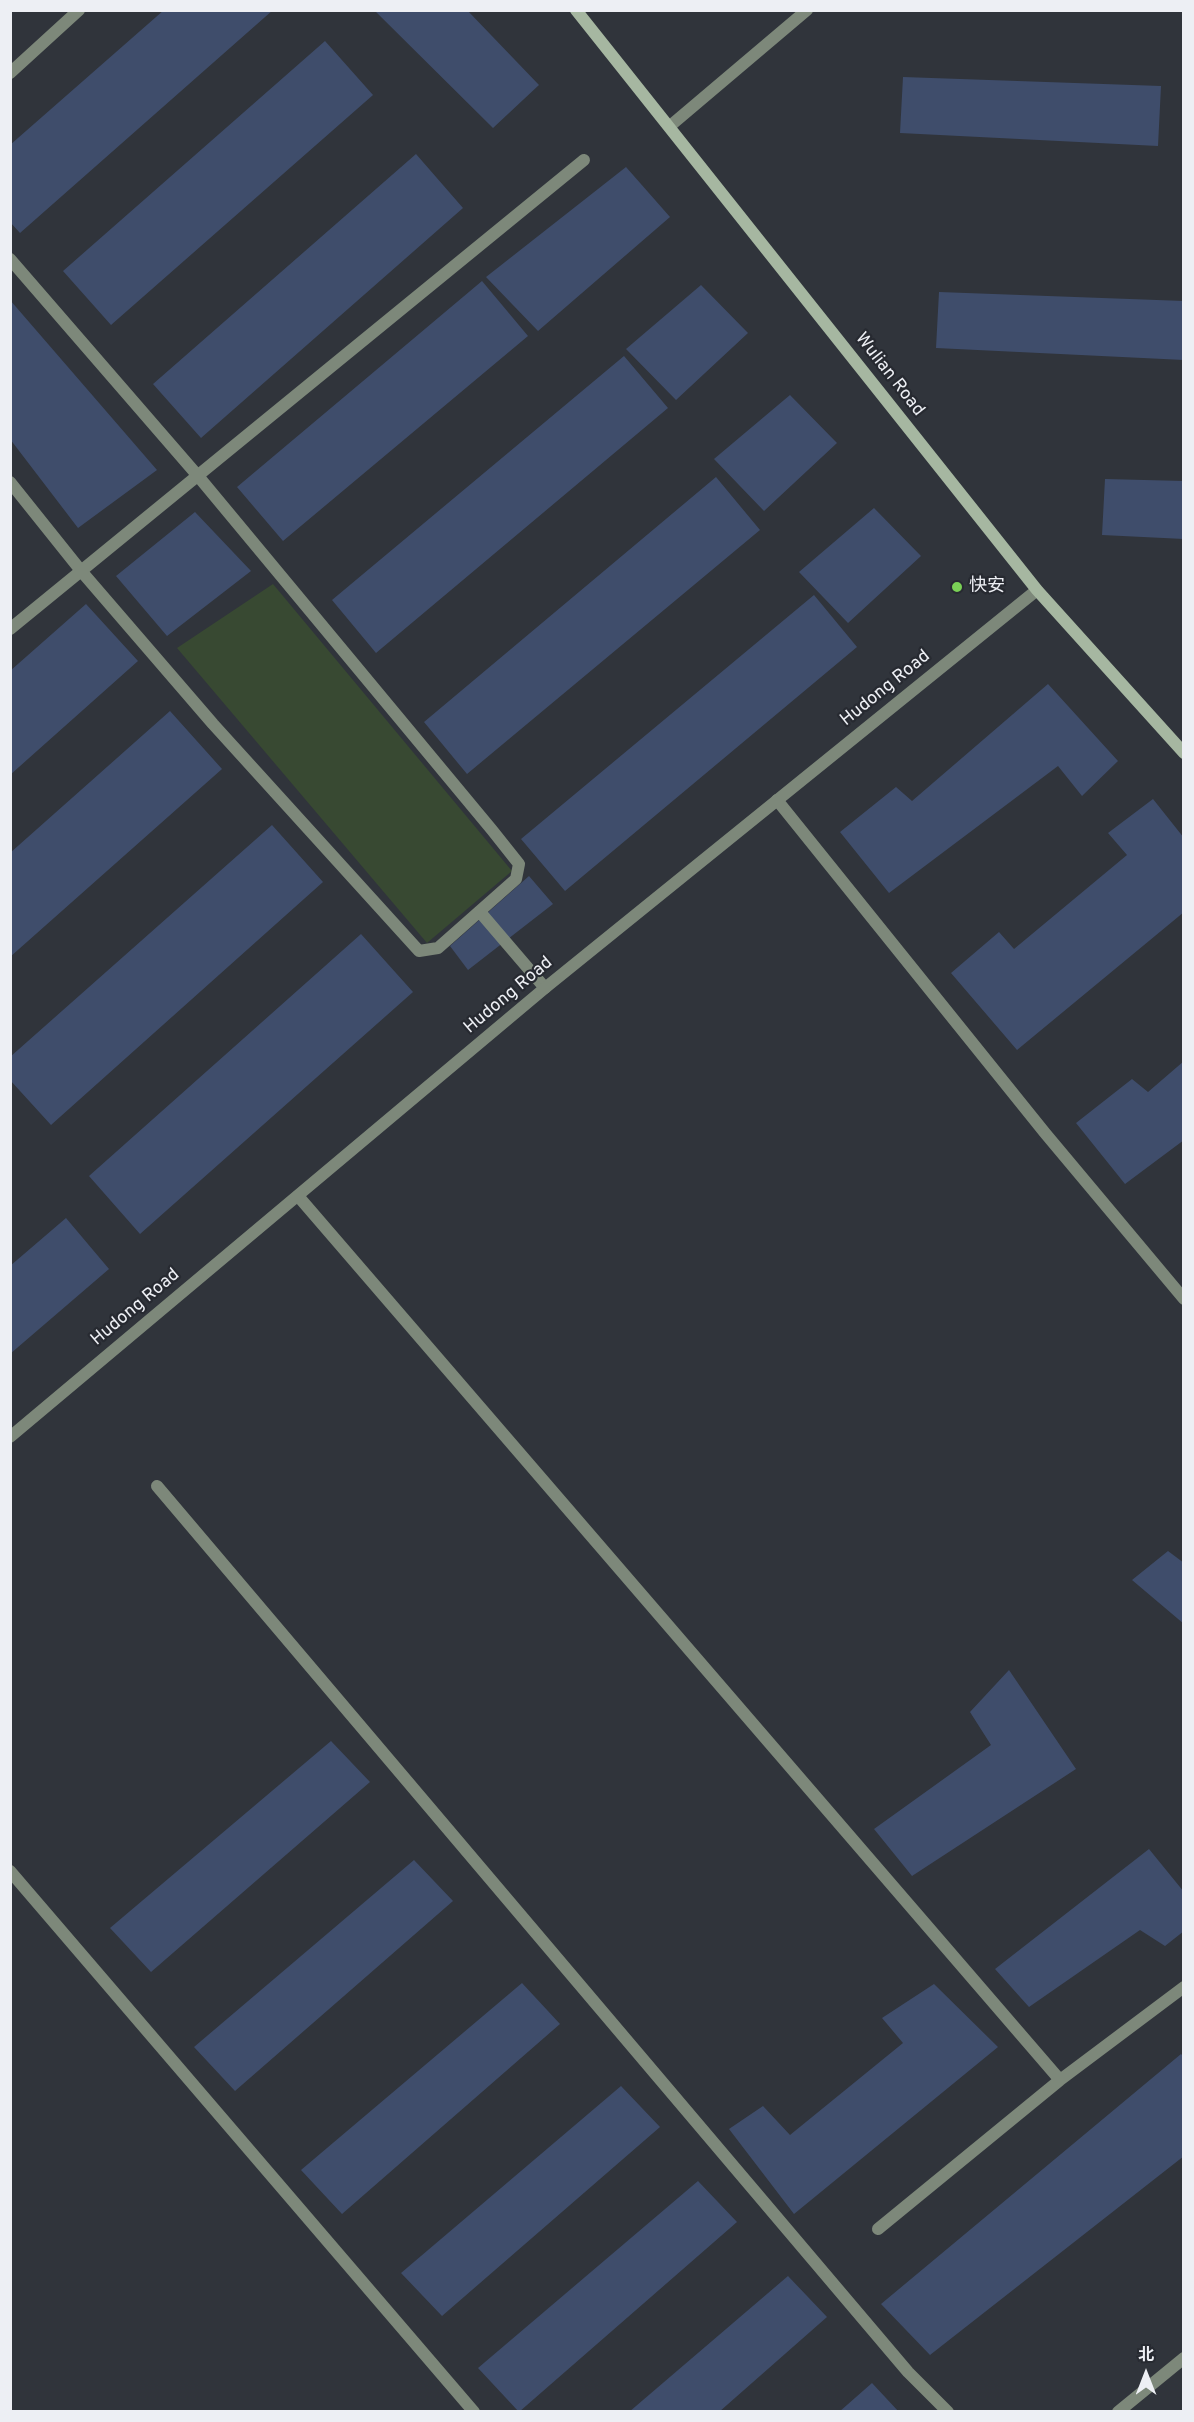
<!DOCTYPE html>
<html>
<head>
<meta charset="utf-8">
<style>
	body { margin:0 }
	#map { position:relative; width:1194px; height:2422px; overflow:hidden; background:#30343b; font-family:Overpass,"Noto Sans SC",sans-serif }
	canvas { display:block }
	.frame { position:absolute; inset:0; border:12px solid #edeff4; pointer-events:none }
	.north { position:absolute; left:1116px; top:2344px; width:60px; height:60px; -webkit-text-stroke:4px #272a31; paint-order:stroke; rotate:0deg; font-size:16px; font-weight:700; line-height:24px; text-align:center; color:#edeff4 }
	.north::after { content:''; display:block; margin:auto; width:21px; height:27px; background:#edeff4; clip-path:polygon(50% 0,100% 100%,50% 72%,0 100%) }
</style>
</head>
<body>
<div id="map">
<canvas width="1194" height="2422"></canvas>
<div class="frame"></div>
<div class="north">北</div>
</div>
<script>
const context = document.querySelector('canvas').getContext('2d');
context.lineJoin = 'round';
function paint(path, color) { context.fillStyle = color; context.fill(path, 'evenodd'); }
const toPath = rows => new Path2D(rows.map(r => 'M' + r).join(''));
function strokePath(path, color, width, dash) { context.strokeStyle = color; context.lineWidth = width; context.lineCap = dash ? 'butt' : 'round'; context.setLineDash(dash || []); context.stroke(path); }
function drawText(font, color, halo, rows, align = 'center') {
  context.font = font + ' Overpass,"Noto Sans SC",sans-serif'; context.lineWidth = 4.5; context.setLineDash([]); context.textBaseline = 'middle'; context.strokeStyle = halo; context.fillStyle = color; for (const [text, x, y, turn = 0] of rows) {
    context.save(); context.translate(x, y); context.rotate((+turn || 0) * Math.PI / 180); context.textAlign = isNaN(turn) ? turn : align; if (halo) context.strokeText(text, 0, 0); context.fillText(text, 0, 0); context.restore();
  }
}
paint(toPath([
	[273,584,512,871,427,943,177,648]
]), '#384932');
paint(toPath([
	[164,10,273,10,20,233,10,222,10,145],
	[374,10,467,10,539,85,493,128],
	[325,41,373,95,111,325,63,271],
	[903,77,1161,86,1158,146,900,133],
	[416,154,463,208,201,438,153,384],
	[626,167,670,217,538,331,486,277],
	[482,281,528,336,283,541,237,487],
	[701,285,748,333,676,400,626,349],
	[939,292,1184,301,1184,360,936,348],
	[10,300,157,470,78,528,10,439],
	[624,356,668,408,376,653,332,600],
	[790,395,837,443,764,511,714,459],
	[716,477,760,530,467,774,424,722],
	[1105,479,1184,481,1184,539,1102,535],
	[874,508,921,556,848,623,799,572],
	[195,512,251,571,167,636,116,576],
	[814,595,857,647,565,891,521,839],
	[86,604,138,661,10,775,10,671],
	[1048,684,1118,761,1082,796,1058,766,889,893,840,832,896,787,912,801],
	[170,711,222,769,10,957,10,853],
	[1153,799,1184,838,1184,912,1017,1050,951,973,999,932,1014,949,1127,855,1108,833],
	[272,825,323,882,51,1125,10,1080,10,1057],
	[529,876,553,904,468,970,450,946],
	[361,934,413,992,140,1234,89,1176],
	[1184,1061,1184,1140,1125,1184,1076,1123,1132,1079,1148,1092],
	[66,1218,109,1269,10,1354,10,1266],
	[1168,1551,1184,1563,1184,1624,1132,1580],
	[1009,1670,1076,1769,912,1876,874,1829,991,1745,970,1712],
	[331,1741,370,1782,151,1972,110,1928],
	[1149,1849,1184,1892,1184,1931,1165,1946,1140,1930,1029,2007,995,1969],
	[414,1860,453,1901,235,2091,194,2047],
	[522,1983,560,2024,342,2214,301,2170],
	[934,1984,998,2047,794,2214,729,2129,763,2106,790,2135,903,2043,882,2018],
	[1181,2054,1184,2057,1184,2156,930,2355,881,2304],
	[621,2086,660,2127,442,2316,401,2273],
	[698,2181,737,2222,519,2412,478,2368],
	[788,2276,827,2317,719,2412,629,2412],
	[872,2383,899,2412,839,2412]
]), '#3f4d6b');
strokePath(toPath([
	[10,73,79,10],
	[10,259,198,476,492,830,519,864,516,879,438,948,419,951,213,724,82,572,10,482],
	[10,629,584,160],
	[777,800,1045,1133,1184,1299],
	[480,912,545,988],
	[298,1196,1060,2080],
	[157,1486,908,2372,948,2412],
	[878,2229,1060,2080,1184,1987]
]), '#7d887a', 12);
strokePath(toPath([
	[670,126,807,10],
	[10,1437,545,988,1037,590],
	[10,1871,474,2412],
	[1118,2412,1184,2358]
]), '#7d887a', 12);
strokePath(toPath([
	[576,10,1037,590,1184,753]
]), '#a6b7a1', 12);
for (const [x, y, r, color] of [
	[957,587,6,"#7ad156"]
]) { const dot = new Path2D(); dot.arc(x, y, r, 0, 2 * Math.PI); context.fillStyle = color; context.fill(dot); strokePath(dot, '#272a31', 2); }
drawText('18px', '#edeff4', '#272a31', [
	["Wulian Road",889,375,52],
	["Hudong Road",886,689,-39],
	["Hudong Road",509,996,-40],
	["Hudong Road",136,1308,-40]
]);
drawText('18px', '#edeff4', '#272a31', [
	["快安",969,587]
], 'left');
</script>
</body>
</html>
